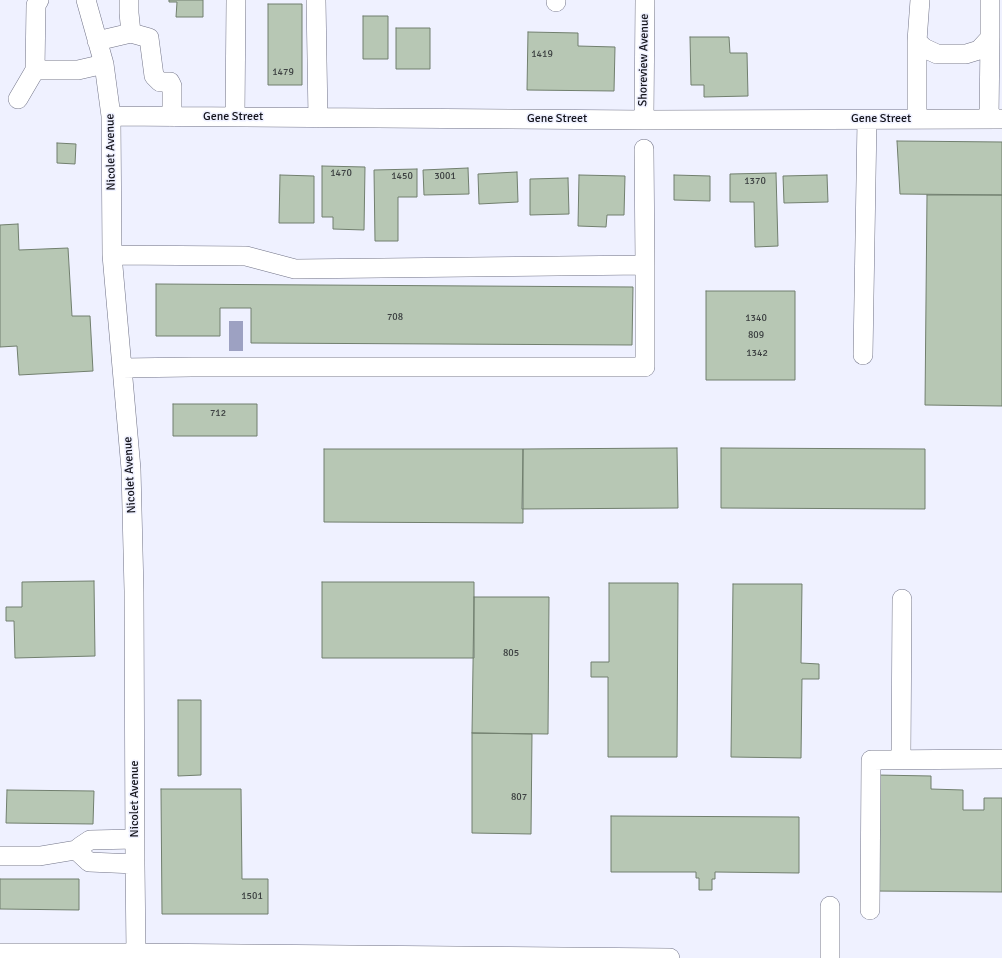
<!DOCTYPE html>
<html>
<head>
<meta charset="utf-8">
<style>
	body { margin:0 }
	canvas { display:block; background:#eff1ff }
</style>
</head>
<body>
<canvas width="1002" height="958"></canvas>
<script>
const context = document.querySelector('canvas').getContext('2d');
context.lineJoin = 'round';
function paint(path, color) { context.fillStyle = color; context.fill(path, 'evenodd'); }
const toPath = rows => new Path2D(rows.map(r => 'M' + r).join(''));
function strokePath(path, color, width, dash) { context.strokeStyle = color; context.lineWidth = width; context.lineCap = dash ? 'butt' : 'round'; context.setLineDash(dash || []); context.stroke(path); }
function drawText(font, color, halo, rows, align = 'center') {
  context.font = font + ' Signika,sans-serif'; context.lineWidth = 3; context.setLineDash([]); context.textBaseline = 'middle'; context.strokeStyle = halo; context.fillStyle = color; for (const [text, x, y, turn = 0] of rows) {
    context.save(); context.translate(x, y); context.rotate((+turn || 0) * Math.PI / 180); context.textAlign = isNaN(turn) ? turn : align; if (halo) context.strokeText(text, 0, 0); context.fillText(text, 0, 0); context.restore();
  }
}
paint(toPath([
	[229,321,243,321,243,351,229,351]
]), '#9da1c2');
const building = toPath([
	[169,0,203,0,203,17,176,17,177,2,169,2,169,0],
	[268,4,302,4,302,85,268,85,268,4],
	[363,16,388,16,388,59,363,59,363,16],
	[396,28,430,28,430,69,396,69,396,28],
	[528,32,578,33,578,46,615,47,614,91,527,90,528,32],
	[690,37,729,37,730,53,747,53,748,96,704,97,704,85,691,85,690,37],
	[897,141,1002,142,1002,195,900,194,897,141],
	[57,143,76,144,75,164,57,163,57,143],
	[322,166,365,167,364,230,333,229,333,217,322,217,322,166],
	[468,168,469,194,424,195,423,170,468,168],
	[417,169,417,197,398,197,398,241,375,241,374,170,417,169],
	[517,172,518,202,479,204,478,174,517,172],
	[776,173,778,246,755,247,754,202,730,202,730,174,776,173],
	[280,175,314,176,314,223,279,223,280,175],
	[579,175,625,176,624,215,607,215,606,227,578,226,579,175],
	[674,175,710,176,710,201,674,200,674,175],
	[827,175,828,202,784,203,783,176,827,175],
	[568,178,569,214,530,215,530,179,568,178],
	[927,195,1002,195,1002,406,925,405,927,195],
	[18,224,19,250,68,248,72,316,90,316,93,371,19,375,17,346,0,347,0,225,18,224],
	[156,284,633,287,632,345,251,343,251,308,220,308,220,336,156,336,156,284],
	[706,291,795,291,795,380,706,380,706,291],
	[173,404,257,404,257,436,173,436,173,404],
	[677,448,678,508,522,509,523,449,677,448],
	[721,448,925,449,925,509,721,508,721,448],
	[324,449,523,449,523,523,324,522,324,449],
	[94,581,95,656,15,658,14,621,6,621,6,607,22,607,22,582,94,581],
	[322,582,474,582,474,658,322,658,322,582],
	[609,583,678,583,677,757,608,757,608,677,591,677,591,662,609,662,609,583],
	[733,584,802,584,801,663,819,664,819,679,802,679,801,758,731,757,733,584],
	[474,597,549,597,548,734,472,733,474,597],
	[178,700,201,700,201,775,178,776,178,700],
	[472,733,532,734,531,834,472,833,472,733],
	[876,775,931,776,931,789,963,790,963,810,984,810,984,798,1002,798,1002,892,874,891,876,775],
	[161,789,241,789,242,879,268,879,268,914,162,914,161,789],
	[7,790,94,791,93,824,6,823,7,790],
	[611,816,799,817,799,873,715,872,715,879,712,879,712,890,699,890,699,878,696,878,696,872,611,872,611,816],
	[0,879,79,879,79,910,0,909,0,879]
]);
paint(building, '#b7c7b4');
strokePath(building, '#717f6e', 1);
const minor = toPath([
	[39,0,36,5,35,70,78,70,104,64],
	[86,0,104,64,111,116,112,255,131,469,134,591,135,864,136,953],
	[129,0,129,13,131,33],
	[316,0,318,118],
	[556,0,556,2],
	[920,0,917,41,924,48,937,54,966,54,979,50,990,38,990,0],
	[97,41,131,33,149,38,154,76,160,82,170,82,172,86,172,117],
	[18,99,35,70],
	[111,116,644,120,1002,119],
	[235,117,236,0],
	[917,119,917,41],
	[989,119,990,38],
	[644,120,645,0],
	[644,149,645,265],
	[112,255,246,256,295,269,645,265,645,367,192,367,122,368],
	[863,355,867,120],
	[901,759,902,599],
	[76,850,89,862,135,864],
	[0,856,40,856,76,850,81,846,90,840,135,839],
	[830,906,830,958],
	[870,910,871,760,1002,759],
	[0,953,136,953,670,958]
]);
strokePath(minor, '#717387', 20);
strokePath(minor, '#fff', 19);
drawText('10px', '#3c4041', null, [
	["1419",542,54],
	["1479",283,72],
	["1470",341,173],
	["1450",402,176],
	["3001",445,176],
	["1370",755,181],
	["708",395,317],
	["1340",756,318],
	["809",756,335],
	["1342",757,353],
	["712",218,413],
	["805",511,653],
	["807",519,797],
	["1501",252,896]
]);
drawText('12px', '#13131b', '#eff1ff', [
	["Shoreview Avenue",644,60,-89],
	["Gene Street",233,117],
	["Gene Street",557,119],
	["Gene Street",881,119],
	["Nicolet Avenue",111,152,-91],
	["Nicolet Avenue",130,475,-93],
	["Nicolet Avenue",135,799,-90]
]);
</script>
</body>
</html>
